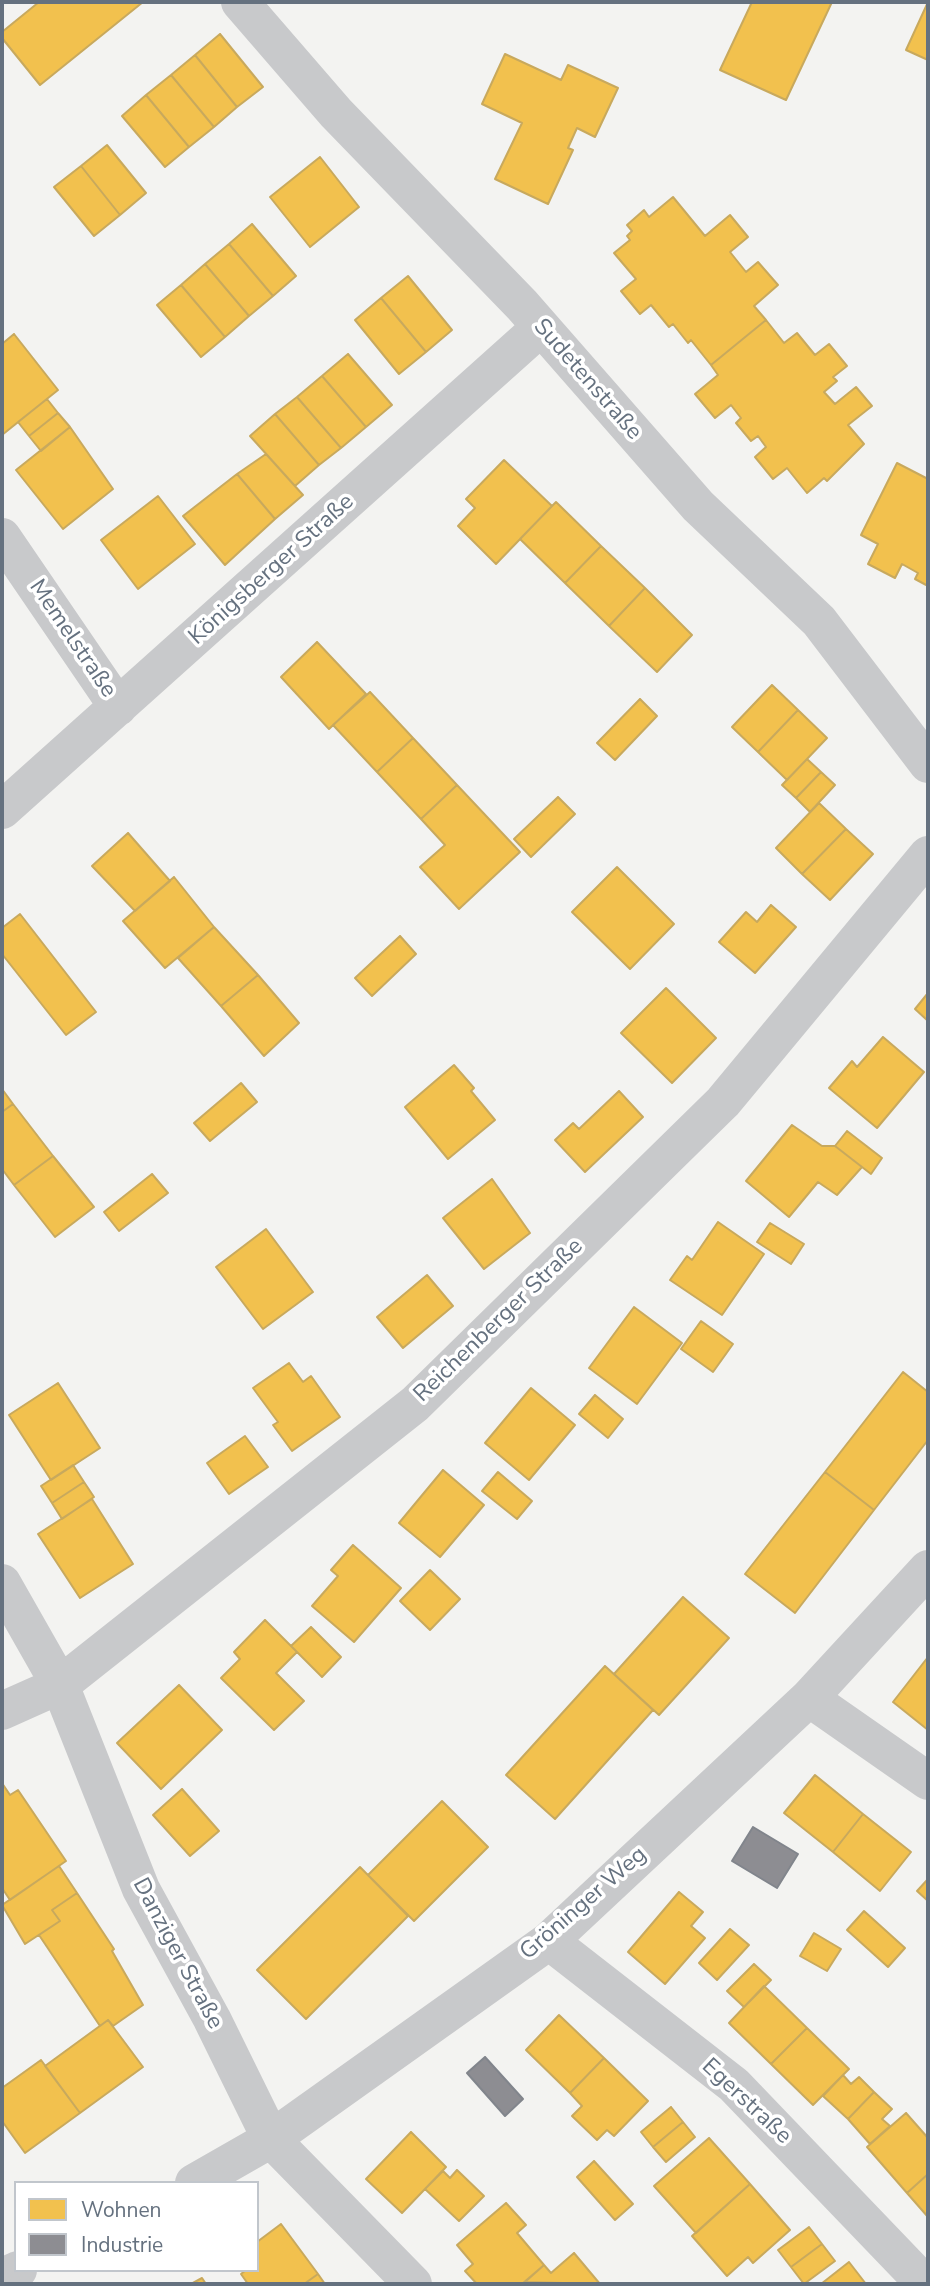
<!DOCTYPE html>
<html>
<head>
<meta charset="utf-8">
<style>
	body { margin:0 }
	#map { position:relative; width:930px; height:2286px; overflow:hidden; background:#f3f3f1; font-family:"Nunito Sans",sans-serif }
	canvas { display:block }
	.frame { position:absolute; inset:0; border:4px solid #65717f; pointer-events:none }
	.legend { position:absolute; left:14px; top:2181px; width:245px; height:91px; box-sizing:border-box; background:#fff; border:2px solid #c1c6cc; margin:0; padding:9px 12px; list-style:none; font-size:21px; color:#65717f }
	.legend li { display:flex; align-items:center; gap:14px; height:35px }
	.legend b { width:35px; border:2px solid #c1c6cc }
</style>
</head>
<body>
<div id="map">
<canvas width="930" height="2286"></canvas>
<div class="frame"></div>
<ul class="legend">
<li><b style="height:19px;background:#f2c14e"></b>Wohnen</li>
<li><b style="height:19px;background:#8d8d92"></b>Industrie</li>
</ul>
</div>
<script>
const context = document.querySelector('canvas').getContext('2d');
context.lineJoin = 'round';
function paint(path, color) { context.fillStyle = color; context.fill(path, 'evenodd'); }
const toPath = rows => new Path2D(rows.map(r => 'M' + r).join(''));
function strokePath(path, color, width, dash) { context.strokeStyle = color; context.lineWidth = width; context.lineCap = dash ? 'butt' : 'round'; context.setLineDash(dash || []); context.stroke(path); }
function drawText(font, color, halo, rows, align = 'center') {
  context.font = font + ' "Nunito Sans",sans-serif'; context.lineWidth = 7; context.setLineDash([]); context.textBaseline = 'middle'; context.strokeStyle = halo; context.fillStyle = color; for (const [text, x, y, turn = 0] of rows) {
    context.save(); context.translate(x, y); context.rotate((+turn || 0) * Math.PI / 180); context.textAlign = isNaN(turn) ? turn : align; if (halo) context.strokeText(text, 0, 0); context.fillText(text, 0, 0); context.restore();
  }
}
const homes = toPath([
	[39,2,143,2,40,85,2,38,2,32,39,2],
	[752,2,832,2,786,100,720,70,752,2],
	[928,2,928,60,906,50,928,2],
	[220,34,263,87,237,107,195,55,220,34],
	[505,54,561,80,568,65,618,88,595,137,577,128,568,148,573,150,548,204,495,179,522,123,482,104,505,54],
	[195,55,237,107,214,127,171,75,195,55],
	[171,75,214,127,189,147,146,95,171,75],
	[146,95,189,147,165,167,122,116,146,95],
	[107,145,146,193,120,215,81,166,107,145],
	[320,157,359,207,310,247,270,197,320,157],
	[81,166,120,215,94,236,54,187,81,166],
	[673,197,705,236,730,215,748,237,730,252,746,272,758,262,778,285,754,306,766,320,711,365,691,340,688,343,673,324,669,327,651,305,640,314,621,291,636,279,614,253,630,240,627,236,632,231,627,225,644,210,649,217,673,197],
	[252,224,296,276,273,296,229,244,252,224],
	[229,244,273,296,249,316,205,264,229,244],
	[205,264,249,316,225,337,181,285,205,264],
	[408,276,452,330,426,352,381,298,408,276],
	[181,285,225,337,201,357,157,305,181,285],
	[381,298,426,352,399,374,355,320,381,298],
	[766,320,784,343,797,333,815,355,829,344,847,366,833,377,837,381,824,392,835,404,856,387,872,406,848,425,864,444,827,481,824,478,807,493,787,468,773,479,755,457,766,447,758,436,751,441,736,423,741,418,731,405,715,418,695,394,718,375,711,365,766,320],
	[14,334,58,390,2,435,2,344,14,334],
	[348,354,392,405,366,427,322,376,348,354],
	[322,376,366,427,341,448,297,397,322,376],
	[297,397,341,448,319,465,275,414,297,397],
	[47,399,58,413,29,436,18,422,47,399],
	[58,413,70,427,41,451,29,436,58,413],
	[275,414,319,465,295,486,250,436,275,414],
	[70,427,113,489,63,529,16,470,70,427],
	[266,454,303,495,275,519,237,474,266,454],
	[504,460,552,506,496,564,458,526,475,508,466,499,504,460],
	[897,463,928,479,928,586,915,579,918,573,902,564,895,578,868,564,878,544,861,535,897,463],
	[237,474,275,519,225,565,183,516,237,474],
	[158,496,195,544,138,589,101,540,158,496],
	[556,502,601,546,565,583,520,539,556,502],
	[601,546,645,588,609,626,565,583,601,546],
	[645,588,692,635,657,672,609,626,645,588],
	[317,642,366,694,329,729,281,677,317,642],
	[772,685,798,710,758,752,732,727,772,685],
	[370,692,413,738,377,772,333,725,370,692],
	[640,699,657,716,615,760,597,743,640,699],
	[798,710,827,738,787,780,758,752,798,710],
	[413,738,457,785,421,819,377,772,413,738],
	[807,759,821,772,796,798,782,785,807,759],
	[821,772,835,785,810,812,796,798,821,772],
	[457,785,520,852,459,909,420,867,445,845,421,819,457,785],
	[558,797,575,814,531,857,514,839,558,797],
	[819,803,846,829,802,874,776,848,819,803],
	[846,829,873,854,830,900,802,874,846,829],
	[128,833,170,881,135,911,92,866,128,833],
	[617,867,674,924,630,969,572,912,617,867],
	[174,877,214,927,165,968,123,921,174,877],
	[771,905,796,927,755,973,719,942,746,912,757,922,771,905],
	[20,914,96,1012,66,1035,2,954,2,928,20,914],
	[214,927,258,975,221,1006,178,958,214,927],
	[400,936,416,954,372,996,355,978,400,936],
	[258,975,299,1023,264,1056,221,1006,258,975],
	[666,988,716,1038,672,1083,621,1033,666,988],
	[928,993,928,1021,915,1009,928,993],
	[883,1037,924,1072,877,1128,829,1088,852,1061,857,1067,883,1037],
	[454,1065,474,1088,471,1091,495,1120,448,1159,405,1107,454,1065],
	[241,1083,257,1102,210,1141,194,1123,241,1083],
	[2,1089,13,1104,2,1112,2,1089],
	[619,1091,643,1117,585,1172,555,1140,573,1123,579,1129,619,1091],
	[13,1104,53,1156,14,1185,2,1169,2,1112,13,1104],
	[792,1125,822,1146,835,1146,862,1167,837,1195,818,1182,789,1217,746,1181,792,1125],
	[847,1131,882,1158,871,1174,835,1146,847,1131],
	[53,1156,94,1207,55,1237,14,1185,53,1156],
	[152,1174,168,1193,119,1231,104,1212,152,1174],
	[492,1179,530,1233,484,1269,443,1218,492,1179],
	[718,1222,764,1254,722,1315,670,1280,687,1256,692,1260,718,1222],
	[770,1223,804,1244,791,1264,757,1242,770,1223],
	[266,1229,313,1292,263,1329,216,1267,266,1229],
	[427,1275,453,1306,403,1348,377,1317,427,1275],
	[634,1307,682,1343,637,1404,589,1368,634,1307],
	[701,1321,733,1344,713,1372,681,1349,701,1321],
	[289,1363,303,1382,311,1376,340,1417,292,1451,273,1425,278,1422,253,1388,289,1363],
	[903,1372,928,1392,928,1440,874,1510,825,1472,903,1372],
	[58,1383,100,1448,51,1480,9,1415,58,1383],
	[531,1388,575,1425,529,1480,485,1443,531,1388],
	[595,1395,623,1419,608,1438,579,1414,595,1395],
	[245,1436,268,1467,229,1494,207,1463,245,1436],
	[73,1465,84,1482,52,1503,41,1486,73,1465],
	[443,1470,484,1505,440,1557,399,1523,443,1470],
	[498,1472,532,1501,517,1519,482,1491,498,1472],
	[825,1472,874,1510,795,1613,745,1574,825,1472],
	[84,1482,94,1497,62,1519,52,1503,84,1482],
	[92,1499,133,1564,80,1598,38,1534,92,1499],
	[353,1545,401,1588,354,1642,312,1606,338,1576,331,1570,353,1545],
	[430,1570,460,1599,430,1630,400,1601,430,1570],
	[683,1597,729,1638,659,1715,614,1674,683,1597],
	[265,1620,297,1652,276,1673,304,1701,274,1730,221,1678,240,1659,234,1652,265,1620],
	[311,1627,341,1657,322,1677,291,1646,311,1627],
	[928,1657,928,1730,893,1702,928,1657],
	[605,1666,653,1710,555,1819,506,1775,605,1666],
	[179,1685,222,1730,161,1789,117,1743,179,1685],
	[815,1775,863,1814,833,1852,784,1813,815,1775],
	[2,1783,10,1795,18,1790,66,1861,10,1900,2,1888,2,1783],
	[182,1789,219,1831,190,1856,153,1815,182,1789],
	[442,1801,488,1847,414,1921,368,1875,442,1801],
	[863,1814,911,1852,880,1891,833,1852,863,1814],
	[59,1866,77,1893,52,1910,60,1921,25,1944,2,1905,59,1866],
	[360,1867,408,1916,306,2019,257,1970,360,1867],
	[928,1879,928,1901,917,1891,928,1879],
	[679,1892,703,1912,691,1926,705,1938,665,1984,628,1952,679,1892],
	[77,1893,114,1949,112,1951,143,2005,113,2026,108,2020,100,2026,39,1935,60,1921,52,1910,77,1893],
	[864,1911,905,1948,888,1967,847,1930,864,1911],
	[730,1929,749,1945,717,1980,699,1963,730,1929],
	[814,1933,841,1949,827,1971,800,1956,814,1933],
	[754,1964,771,1980,744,2007,727,1991,754,1964],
	[764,1986,807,2028,771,2064,729,2023,764,1986],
	[559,2015,604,2058,570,2093,526,2050,559,2015],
	[108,2020,143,2067,80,2113,45,2066,108,2020],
	[807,2028,849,2069,813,2105,771,2064,807,2028],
	[604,2058,648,2101,614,2136,607,2130,597,2140,572,2116,582,2106,570,2093,604,2058],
	[41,2060,80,2113,25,2153,2,2121,2,2088,41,2060],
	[843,2075,851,2084,859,2077,874,2092,848,2119,823,2096,843,2075],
	[874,2092,892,2109,882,2119,890,2126,870,2144,848,2119,874,2092],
	[671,2107,683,2122,653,2147,641,2132,671,2107],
	[906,2113,928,2138,928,2174,907,2193,867,2147,906,2113],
	[683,2122,695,2137,666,2162,653,2147,683,2122],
	[411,2132,446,2167,402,2213,366,2179,411,2132],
	[709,2138,750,2184,696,2233,654,2186,709,2138],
	[594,2161,633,2204,615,2220,577,2177,594,2161],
	[457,2170,484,2196,459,2221,425,2189,443,2171,450,2178,457,2170],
	[928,2174,928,2217,907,2193,928,2174],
	[750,2184,790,2230,753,2263,748,2257,727,2276,692,2236,750,2184],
	[506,2203,526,2225,517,2233,544,2265,522,2284,477,2284,465,2271,473,2264,457,2245,506,2203],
	[281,2224,318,2274,304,2284,248,2284,241,2274,246,2270,257,2270,257,2242,281,2224],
	[809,2227,822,2244,791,2267,778,2250,809,2227],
	[822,2244,835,2261,804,2284,791,2267,822,2244],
	[574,2253,600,2284,525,2282,544,2265,551,2273,574,2253],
	[849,2262,866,2284,821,2284,849,2262],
	[318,2274,325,2284,304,2284,318,2274],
	[202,2278,206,2284,191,2284,202,2278]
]);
paint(homes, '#f2c14e');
strokePath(homes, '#c8a95d', 2);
const industry = toPath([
	[753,1827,798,1854,777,1888,732,1861,753,1827],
	[485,2057,523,2099,505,2116,467,2073,485,2057]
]);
paint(industry, '#8d8d92');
strokePath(industry, '#81858c', 2);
strokePath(toPath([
	[240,2,336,113,522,305,698,506,819,621,928,764],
	[2,537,118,707],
	[2,810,540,328],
	[2,1583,60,1685,141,1889,212,2019,271,2139,413,2284],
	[809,1698,928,1781],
	[2,1711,60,1685,415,1404,723,1102,928,855],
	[549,1941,734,2085,925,2284],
	[194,2183,271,2139,549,1941,809,1698,928,1569],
	[2,2277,18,2270]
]), '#c8c9cb', 38);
drawText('23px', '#65717f', '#fff', [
	["Sudetenstraße",587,380,49],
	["Königsberger Straße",272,570,-42],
	["Memelstraße",72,639,56],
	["Reichenberger Straße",499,1321,-44],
	["Gröninger Weg",584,1904,-41],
	["Danziger Straße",177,1954,62],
	["Egerstraße",746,2102,43]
]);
</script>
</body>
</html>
